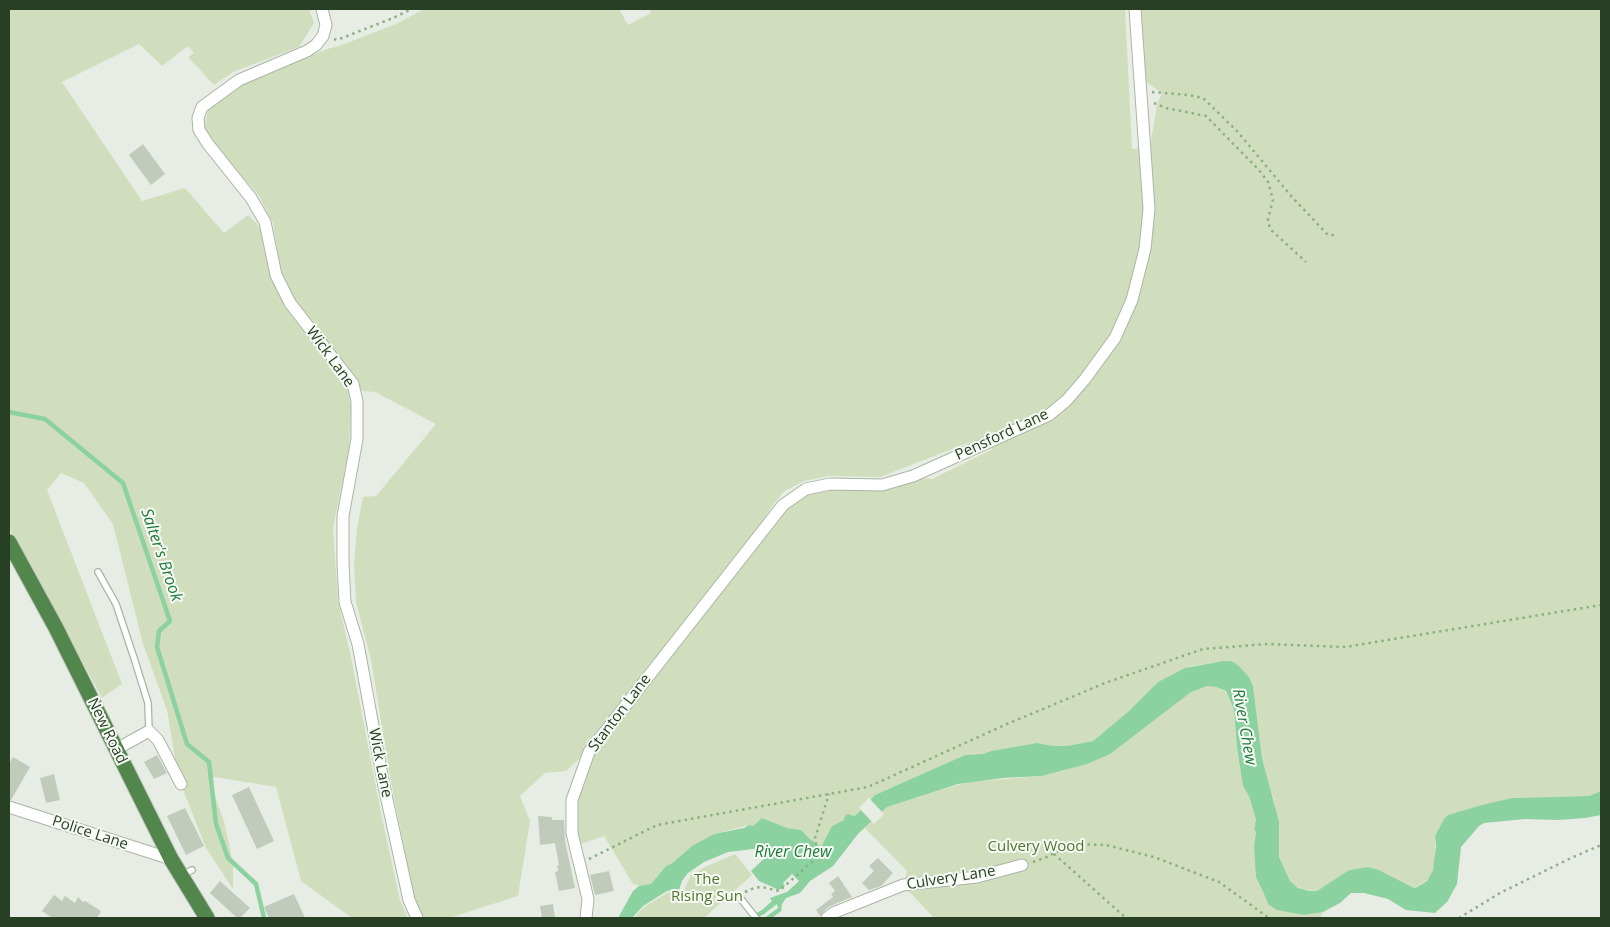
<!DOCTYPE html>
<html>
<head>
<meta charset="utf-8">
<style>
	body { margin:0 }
	#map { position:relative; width:1610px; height:927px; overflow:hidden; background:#e7ede4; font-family:"Open Sans",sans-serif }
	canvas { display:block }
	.frame { position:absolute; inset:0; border:10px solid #273f23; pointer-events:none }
</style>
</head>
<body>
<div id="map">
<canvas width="1610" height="927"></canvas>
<div class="frame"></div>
</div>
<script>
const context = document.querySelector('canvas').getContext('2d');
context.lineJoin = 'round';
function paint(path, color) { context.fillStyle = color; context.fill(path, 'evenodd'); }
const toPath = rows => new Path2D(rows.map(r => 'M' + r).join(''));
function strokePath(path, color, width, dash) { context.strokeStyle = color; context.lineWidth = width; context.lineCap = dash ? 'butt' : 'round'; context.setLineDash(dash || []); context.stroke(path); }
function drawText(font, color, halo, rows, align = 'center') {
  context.font = font + ' "Open Sans",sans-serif'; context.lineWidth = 4; context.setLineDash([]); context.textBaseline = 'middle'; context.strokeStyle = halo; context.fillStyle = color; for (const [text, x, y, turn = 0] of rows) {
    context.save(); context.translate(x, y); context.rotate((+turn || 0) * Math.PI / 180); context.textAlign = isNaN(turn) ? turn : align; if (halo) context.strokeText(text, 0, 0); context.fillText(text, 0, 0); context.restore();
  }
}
paint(toPath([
	[9,9,309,9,314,23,299,47,233,72,214,85,188,57,194,53,188,46,162,66,139,44,62,82,142,201,185,188,224,233,248,215,261,228,270,276,288,311,347,386,351,407,349,448,333,528,338,601,351,657,382,818,400,900,408,918,352,918,301,881,276,787,215,777,209,780,224,821,233,863,233,889,206,848,178,777,167,710,143,644,113,524,84,483,61,473,47,490,122,684,102,698,29,563,9,528],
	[424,9,619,9,628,25,651,13,649,9,1125,9,1132,149,1150,147,1157,104,1162,93,1145,81,1141,9,1601,9,1601,791,1589,796,1512,798,1448,815,1435,836,1435,863,1430,878,1414,888,1379,870,1368,867,1349,870,1317,891,1303,890,1294,885,1290,881,1279,857,1274,800,1268,784,1262,758,1253,686,1249,677,1238,665,1229,661,1223,661,1191,666,1158,682,1129,711,1093,741,1067,746,1053,746,1037,743,991,751,983,754,965,755,875,795,857,814,832,826,821,847,810,839,801,830,787,828,762,818,753,826,749,825,714,834,692,846,671,864,666,866,651,884,643,887,633,884,604,836,581,844,576,833,576,801,590,752,785,507,807,492,914,478,932,479,993,449,973,441,880,477,828,476,804,481,783,492,771,508,755,533,588,751,566,771,545,773,520,796,530,821,518,896,449,918,424,918,415,901,391,782,371,660,356,602,354,564,357,528,363,497,376,496,436,424,375,392,362,391,357,381,296,304,281,271,273,223,259,196,212,141,204,129,208,110,243,84,327,49,339,46,396,24],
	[1207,686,1216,687,1226,692,1234,710,1237,748,1243,786,1249,796,1256,820,1254,828,1256,832,1254,846,1257,877,1262,891,1271,906,1304,915,1323,912,1320,918,934,918,903,885,907,871,865,828,887,807,943,789,969,782,1042,776,1066,770,1195,689],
	[735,854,752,875,705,917,706,918,634,918,644,907,667,893,674,891,683,892,691,875,705,867]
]), '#d1debd');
paint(toPath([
	[1223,661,1231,661,1238,665,1249,677,1253,686,1262,758,1279,822,1279,857,1290,881,1298,888,1309,891,1317,891,1349,870,1368,867,1379,870,1414,888,1417,887,1427,881,1433,870,1436,846,1435,836,1444,819,1448,815,1482,805,1512,798,1589,796,1601,791,1601,815,1585,818,1558,820,1525,819,1484,823,1479,826,1461,847,1457,884,1447,902,1435,913,1406,910,1388,899,1364,893,1351,893,1340,903,1323,912,1304,915,1277,910,1269,905,1256,877,1254,846,1256,832,1254,829,1256,820,1249,796,1243,786,1237,748,1234,710,1226,691,1216,687,1207,686,1191,692,1110,754,1087,764,1042,776,1003,778,958,784,887,807,858,834,833,866,810,881,800,893,786,898,782,904,781,912,778,908,777,904,764,914,761,911,772,901,770,898,787,892,799,881,792,874,783,883,785,886,779,890,759,881,751,871,769,854,771,851,770,847,728,852,704,862,688,873,682,881,679,890,673,890,667,891,643,906,632,918,618,918,633,891,639,886,651,884,666,866,671,864,692,846,714,834,744,828,749,825,753,826,762,818,787,828,801,830,810,839,821,847,832,826,844,820,845,816,848,814,854,816,857,814,875,795,965,755,983,754,991,751,1037,743,1053,746,1067,746,1093,741,1129,711,1158,682,1185,668]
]), '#8cd1a0');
paint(toPath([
	[869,798,884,814,874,824,859,808]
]), '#e7ede4');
strokePath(toPath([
	[9,412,45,419,123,483,170,621,159,631,157,647,187,744,209,762,216,824,228,858,256,884,264,918],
	[752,918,763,912],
	[768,918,779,910]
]), '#8cd1a0', 4.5);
paint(toPath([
	[143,144,165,174,151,185,129,155],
	[157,755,167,773,154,779,144,762],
	[13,757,30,767,11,800,9,800,9,764],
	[54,774,60,800,46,803,40,778],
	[249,787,274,841,257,849,232,795],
	[185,808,204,846,186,855,167,816],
	[538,816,552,817,552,820,564,820,565,841,575,888,559,891,555,872,558,871,557,866,559,865,555,843,540,845],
	[878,858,893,873,881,886,869,890,862,883,874,871,869,866],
	[609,871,614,891,595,895,590,875],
	[838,876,852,897,828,907,820,916,816,910,833,897,831,894,835,891,829,883],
	[220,881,250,908,240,918,237,918,210,893],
	[294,894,305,918,269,918,264,907],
	[54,895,62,901,65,896,75,903,78,897,83,902,85,901,101,911,97,918,52,918,42,911],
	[553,904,555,918,542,918,540,906]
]), '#c0cbbc');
const service = toPath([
	[98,572,116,604,134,658,148,703,149,731],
	[182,875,192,870],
	[741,899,756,918]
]);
const minor = toPath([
	[322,9,326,25,323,36,316,45,307,51,239,80,202,107,198,118,199,130,208,144,251,198,265,222,276,275,290,303,353,384,357,401,357,439,343,516,343,564,345,602,358,644,384,786,409,900,417,918],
	[115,750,149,731,158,740,181,784],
	[9,807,171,859],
	[586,918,588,899,572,833,572,800,589,752,783,505,806,489,830,484,882,485,913,476,1049,415,1067,400,1085,379,1115,338,1132,300,1145,249,1149,209,1135,9],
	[827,918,833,913,903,885,977,877,1022,865]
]);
const trunk = toPath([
	[9,542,56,628,171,859,207,918]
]);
strokePath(service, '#aab5a6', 8);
strokePath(minor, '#aab5a6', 13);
strokePath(trunk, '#c3c9c1', 17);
strokePath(toPath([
	[334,39,337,40,393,18,412,9],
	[1152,92,1188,95,1203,98,1237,131,1292,197,1328,235,1334,235],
	[1154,103,1166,108,1206,116,1259,170,1268,182,1273,200,1268,219,1270,229,1306,262],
	[1054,854,1126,918],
	[589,859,657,825,868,787,1007,724,1105,683,1203,649,1267,644,1345,647,1601,605],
	[1033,862,1047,857,1072,844,1106,845,1154,857,1219,882,1269,918],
	[745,892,754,888,762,887,779,891,812,862,817,850,815,838,829,794],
	[1459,918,1500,893,1571,858,1601,845]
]), '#8cb084', 2.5, [2.5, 4]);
strokePath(service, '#fff', 5.5);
strokePath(minor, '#fff', 11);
strokePath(trunk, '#52864c', 15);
drawText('15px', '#273f23', '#f6f9f4', [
	["Wick Lane",330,357,54],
	["Pensford Lane",1002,435,-25],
	["Stanton Lane",620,713,-53],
	["New Road",107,731,64],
	["Wick Lane",380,763,79],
	["Police Lane",90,833,18],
	["Culvery Lane",951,878,-9]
]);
drawText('15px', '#50752d', '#f6f9f4', [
	["Culvery Wood",1036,847],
	["The",707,880],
	["Rising Sun",707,897]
]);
drawText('italic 16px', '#1d7b39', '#f6f9f4', [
	["Salter's Brook",161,555,71],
	["River Chew",1244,727,80],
	["River Chew",793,852]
]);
</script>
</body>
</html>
